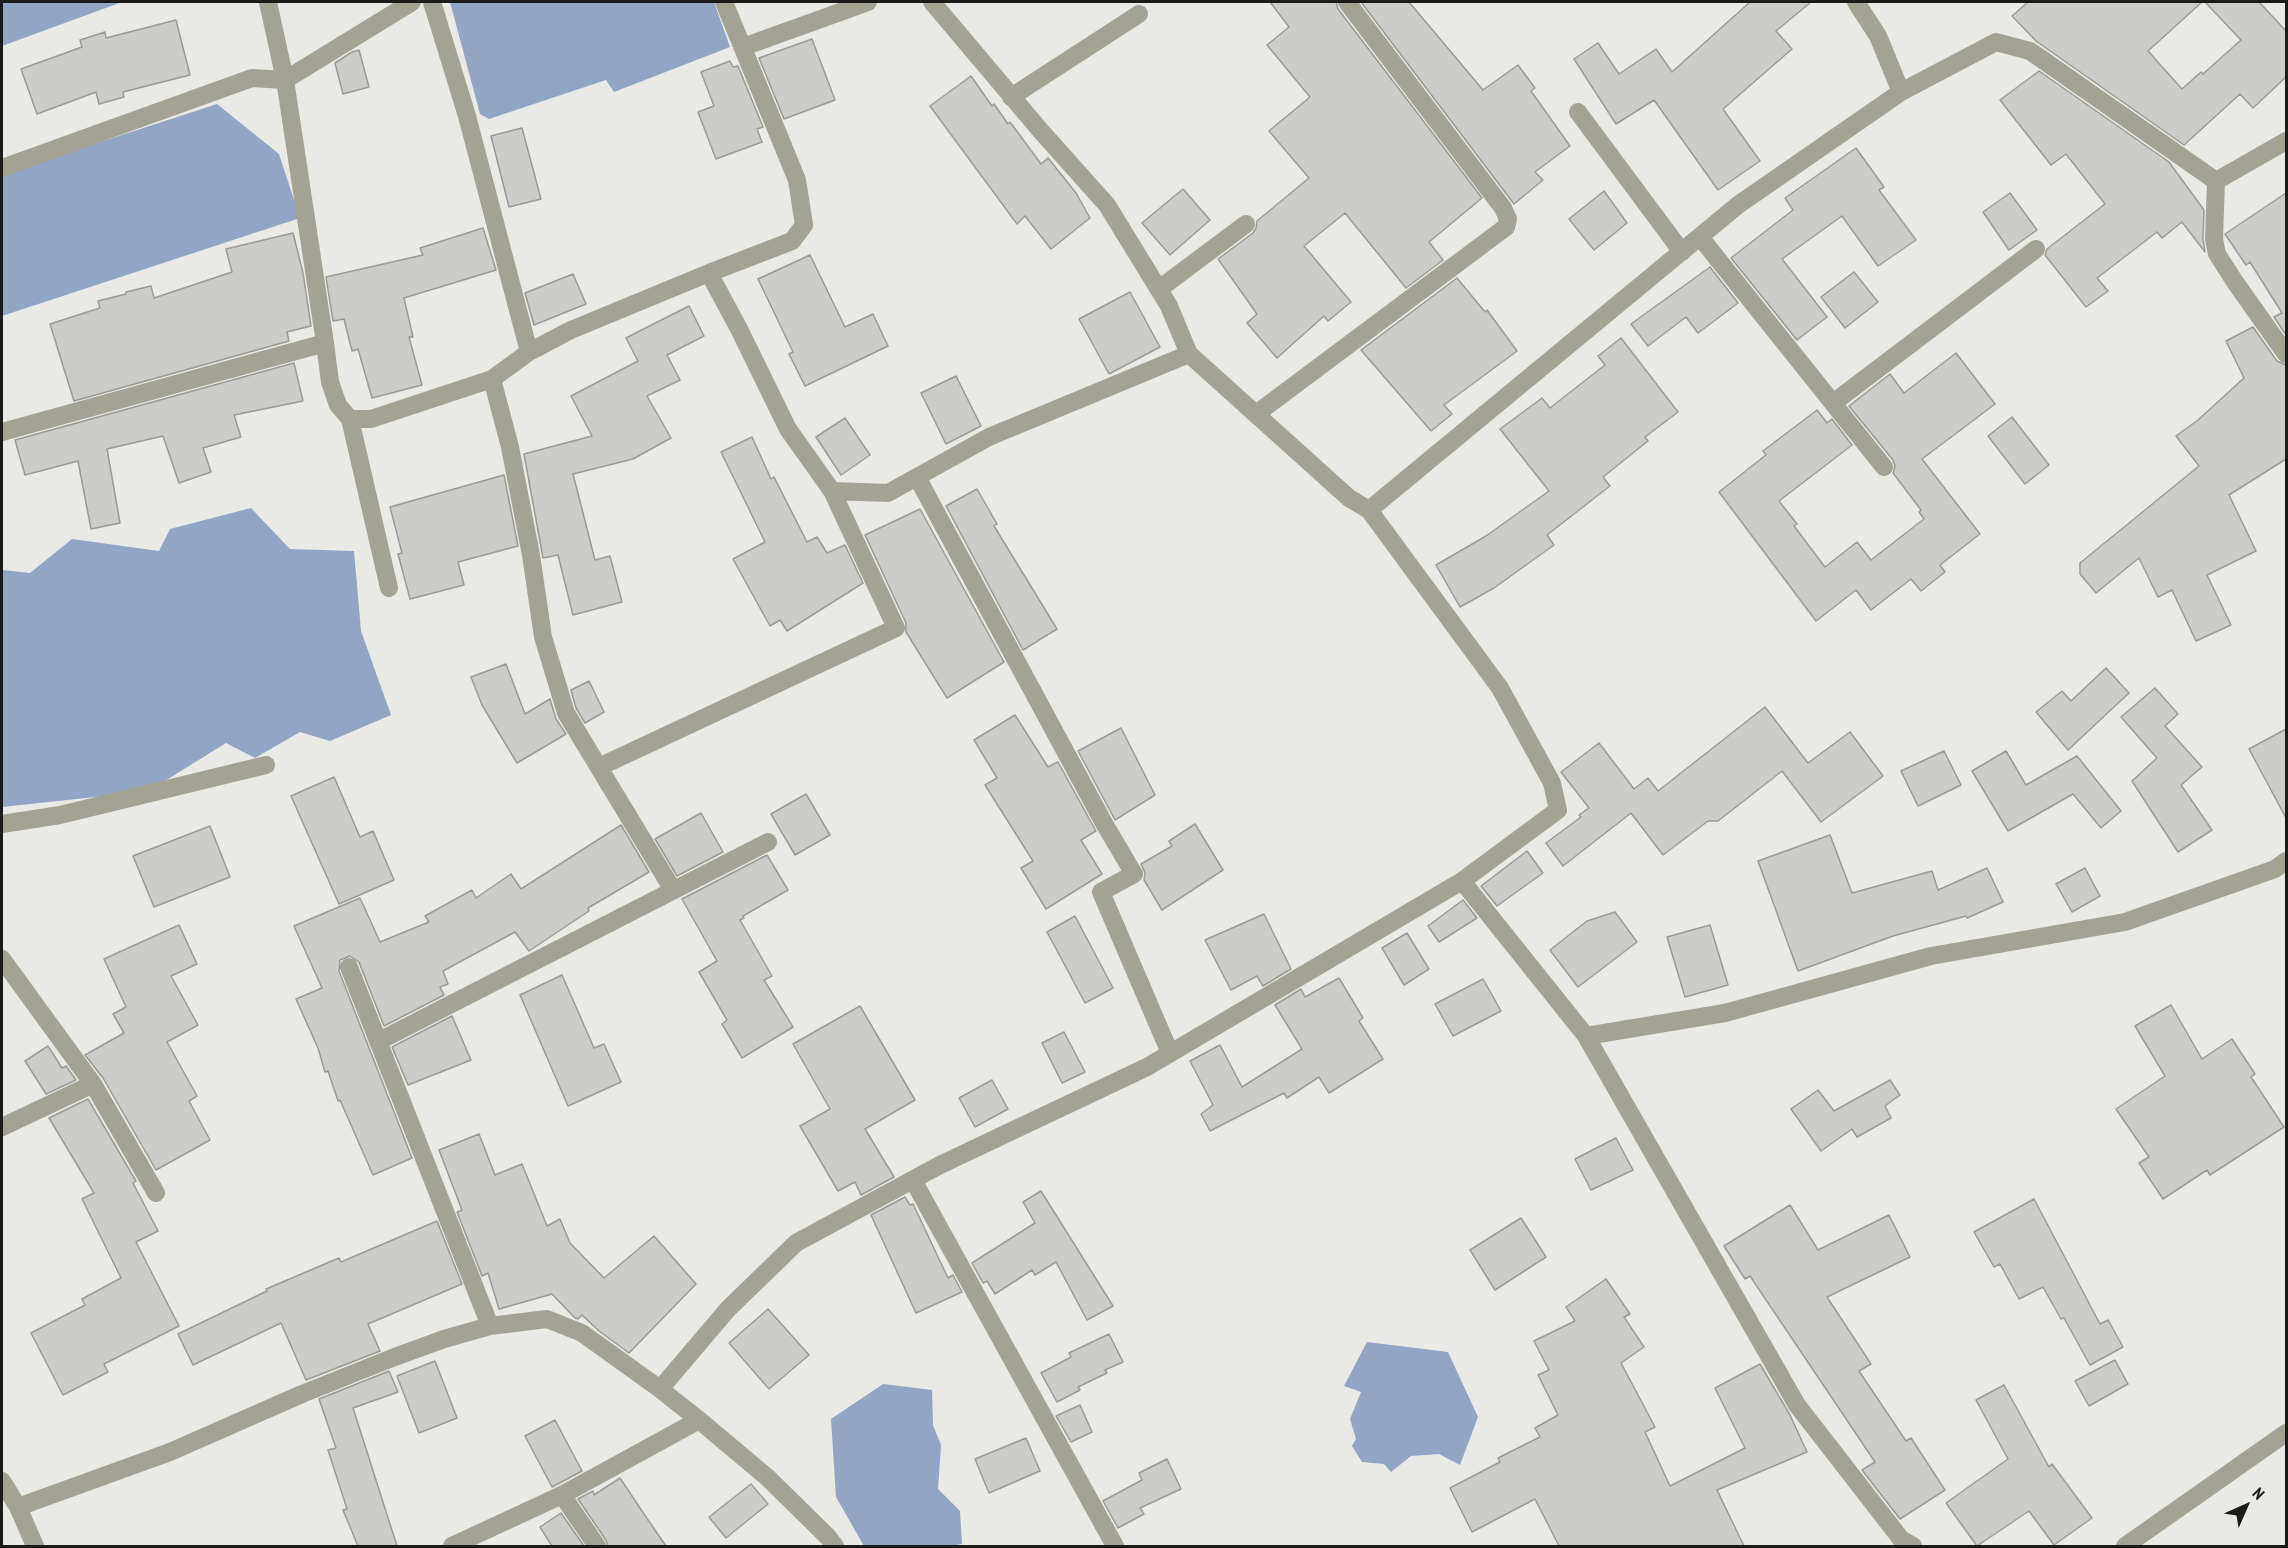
<!DOCTYPE html>
<html>
<head>
<meta charset="utf-8">
<style>
	body { margin:0 }
	#map { position:relative; width:2288px; height:1548px; overflow:hidden; background:#e9e9e5; font-family:"PT Sans Narrow",sans-serif }
	canvas { display:block }
	.frame { position:absolute; inset:0; border:3px solid #1b1b1a; pointer-events:none }
	.north { position:absolute; left:2216px; top:1476px; width:60px; height:60px; -webkit-text-stroke:4px #e9e9e5; paint-order:stroke; rotate:45deg; font-size:16px; font-weight:700; line-height:24px; text-align:center; color:#1b1b1a }
	.north::after { content:''; display:block; margin:auto; width:21px; height:27px; background:#1b1b1a; clip-path:polygon(50% 0,100% 100%,50% 72%,0 100%) }
</style>
</head>
<body>
<div id="map">
<canvas width="2288" height="1548"></canvas>
<div class="frame"></div>
<div class="north">N</div>
</div>
<script>
const context = document.querySelector('canvas').getContext('2d');
context.lineJoin = 'round';
function paint(path, color) { context.fillStyle = color; context.fill(path, 'evenodd'); }
const toPath = rows => new Path2D(rows.map(r => 'M' + r).join(''));
function strokePath(path, color, width, dash) { context.strokeStyle = color; context.lineWidth = width; context.lineCap = dash ? 'butt' : 'round'; context.setLineDash(dash || []); context.stroke(path); }
paint(toPath([
	[2,2,122,2,2,46],
	[450,2,714,2,730,47,614,92,606,80,489,119,480,114],
	[217,104,279,154,300,218,2,316,2,174],
	[251,508,290,549,354,551,361,631,391,715,330,741,300,732,255,758,226,743,160,784,114,795,2,807,2,570,30,573,72,539,159,551,170,529],
	[1367,1342,1448,1352,1478,1417,1460,1465,1439,1454,1411,1456,1391,1472,1384,1464,1362,1462,1352,1446,1356,1439,1350,1419,1361,1392,1344,1386],
	[883,1384,932,1390,933,1425,941,1445,938,1489,960,1511,962,1544,950,1546,864,1546,836,1497,831,1419]
]), '#93a5c5');
const building = toPath([
	[1270,2,1336,2,1338,9,1482,198,1429,242,1443,260,1406,288,1345,213,1304,246,1351,302,1328,321,1324,316,1277,358,1247,323,1257,314,1218,259,1253,233,1256,228,1257,221,1309,178,1269,131,1310,97,1267,45,1289,27,1270,2],
	[1361,2,1409,2,1483,90,1518,65,1535,88,1531,91,1570,146,1535,172,1543,180,1514,204,1361,2],
	[1750,2,1811,2,1776,31,1792,49,1723,109,1760,161,1718,190,1654,100,1616,124,1574,59,1598,43,1619,74,1656,49,1672,72,1750,2],
	[2028,2,2202,2,2148,51,2182,89,2201,72,2203,74,2241,40,2205,2,2259,2,2286,31,2286,77,2253,108,2240,94,2184,145,2036,41,2012,16,2028,2],
	[176,20,190,75,123,92,124,97,99,104,96,92,37,114,21,69,82,47,80,40,105,32,106,38,176,20],
	[812,39,835,100,784,119,759,58,812,39],
	[359,50,369,87,343,94,335,63,352,52,359,50],
	[730,61,733,67,738,66,763,127,757,129,762,142,716,159,698,112,714,106,701,72,730,61],
	[2039,71,2169,162,2204,210,2203,239,2205,252,2182,222,2162,238,2157,232,2097,278,2108,291,2086,307,2045,255,2047,249,2105,204,2066,154,2051,165,2000,100,2039,71],
	[971,76,992,106,994,104,1008,124,1010,122,1041,164,1048,158,1076,193,1090,218,1051,249,1025,216,1017,224,930,106,971,76],
	[522,128,541,199,509,207,491,136,522,128],
	[1856,148,1884,187,1879,190,1916,240,1878,266,1842,216,1782,259,1827,317,1797,340,1731,258,1793,210,1785,198,1856,148],
	[1183,189,1210,220,1170,255,1142,223,1183,189],
	[1604,191,1627,223,1594,250,1569,219,1604,191],
	[2010,193,2037,230,2009,250,1983,212,2010,193],
	[2286,193,2286,335,2274,317,2282,313,2250,262,2246,265,2225,234,2286,193],
	[483,228,496,270,404,298,413,337,409,337,422,385,372,398,358,349,352,351,344,319,333,321,326,277,423,255,420,248,483,228],
	[293,233,303,273,311,326,287,332,289,341,74,401,50,324,100,308,98,301,126,294,126,292,151,286,154,298,232,272,226,249,293,233],
	[810,255,845,327,873,314,888,346,805,386,789,354,793,352,758,279,810,255],
	[1710,267,1738,303,1698,333,1686,317,1648,346,1631,324,1710,267],
	[1854,272,1878,302,1845,328,1821,297,1854,272],
	[573,274,586,304,534,325,525,293,573,274],
	[1457,278,1485,312,1487,310,1517,351,1444,405,1452,414,1431,431,1361,350,1457,278],
	[1130,292,1160,347,1109,374,1079,319,1130,292],
	[689,306,704,336,667,355,680,380,647,396,671,438,633,459,573,474,595,560,610,556,622,602,573,615,558,555,543,558,524,454,592,436,571,396,638,361,626,338,689,306],
	[2253,327,2277,361,2286,365,2286,459,2229,495,2256,551,2207,575,2231,625,2196,641,2172,590,2158,597,2139,558,2096,593,2080,574,2080,563,2199,466,2176,436,2198,420,2244,378,2226,341,2253,327],
	[1621,338,1678,412,1645,437,1648,441,1603,477,1610,486,1547,535,1554,545,1494,588,1460,607,1436,565,1486,536,1549,491,1500,429,1542,398,1550,408,1605,365,1598,356,1621,338],
	[1956,353,1995,404,1922,459,1980,534,1940,565,1945,572,1921,591,1911,579,1871,610,1856,590,1816,621,1719,492,1766,455,1763,451,1817,410,1827,423,1832,419,1852,445,1779,501,1797,524,1794,526,1825,567,1857,542,1871,560,1924,519,1919,512,1921,510,1893,473,1895,466,1893,460,1849,406,1890,374,1904,393,1956,353],
	[294,363,303,401,234,415,241,437,203,448,211,472,179,483,163,436,107,449,120,523,91,529,78,461,25,475,15,440,294,363],
	[956,376,981,426,946,444,921,393,956,376],
	[2012,417,2049,465,2025,484,1988,436,2012,417],
	[845,418,870,455,841,475,816,437,845,418],
	[752,437,771,479,774,477,807,542,817,537,827,553,845,545,863,583,787,631,780,620,770,626,733,559,765,542,721,452,752,437],
	[504,475,518,546,458,562,464,585,410,599,398,554,402,553,390,507,504,475],
	[977,489,997,524,994,526,1057,629,1023,650,946,506,977,489],
	[920,509,1004,662,947,698,906,632,906,623,865,535,920,509],
	[506,664,525,714,550,699,556,719,566,734,517,763,482,705,471,677,506,664],
	[2106,668,2129,693,2068,750,2036,712,2062,691,2071,701,2106,668],
	[589,681,604,712,585,723,576,708,571,690,589,681],
	[2155,688,2178,714,2165,726,2202,767,2181,785,2212,830,2178,852,2132,781,2157,758,2121,717,2155,688],
	[1765,707,1808,763,1850,732,1883,776,1821,822,1782,771,1718,821,1708,821,1663,855,1631,813,1563,866,1546,843,1581,817,1579,815,1589,808,1561,772,1599,743,1634,789,1648,778,1658,791,1765,707],
	[1015,715,1048,767,1058,762,1096,831,1081,840,1102,874,1046,909,1021,868,1033,861,985,785,997,778,974,740,1015,715],
	[1121,728,1155,795,1115,820,1078,751,1121,728],
	[2286,729,2286,818,2249,749,2286,729],
	[1944,751,1961,785,1918,806,1901,771,1944,751],
	[2006,751,2026,785,2077,756,2121,811,2101,828,2073,794,2008,831,1972,771,2006,751],
	[334,777,360,837,373,831,394,880,339,904,291,796,334,777],
	[806,794,830,835,795,855,771,814,806,794],
	[701,813,723,852,677,876,655,839,701,813],
	[1195,824,1223,870,1162,910,1144,880,1145,873,1141,864,1172,846,1169,841,1195,824],
	[621,825,649,872,588,908,589,911,529,951,515,932,443,971,448,984,440,987,444,995,384,1026,359,962,350,956,340,960,339,971,412,1158,373,1175,340,1100,338,1101,328,1071,325,1072,318,1048,296,999,322,988,294,926,360,898,380,942,429,922,425,916,472,890,476,898,511,874,521,889,621,825],
	[210,826,230,877,154,907,133,856,210,826],
	[1830,835,1852,893,1932,871,1938,890,1987,868,2003,902,1967,918,1966,916,1893,936,1798,971,1758,861,1830,835],
	[1527,851,1543,873,1497,906,1481,886,1527,851],
	[767,855,788,890,743,916,744,918,740,920,772,976,764,980,793,1027,742,1058,722,1024,727,1020,699,972,717,961,682,899,767,855],
	[2085,868,2100,896,2072,912,2056,884,2085,868],
	[1463,900,1477,918,1439,942,1428,926,1463,900],
	[1615,912,1637,942,1578,987,1550,950,1587,921,1615,912],
	[1264,914,1291,969,1263,986,1257,976,1231,990,1205,940,1264,914],
	[1075,916,1113,988,1085,1003,1047,932,1075,916],
	[179,925,197,964,171,976,198,1025,167,1042,197,1096,189,1101,210,1140,156,1170,103,1078,85,1055,124,1033,113,1014,126,1007,104,959,179,925],
	[1710,925,1728,985,1685,997,1667,937,1710,925],
	[1407,933,1429,969,1404,985,1382,948,1407,933],
	[562,975,594,1048,604,1044,621,1082,568,1106,520,995,562,975],
	[1339,978,1363,1018,1359,1021,1383,1059,1329,1093,1319,1077,1287,1098,1284,1093,1210,1131,1201,1114,1213,1105,1190,1061,1220,1045,1242,1087,1302,1049,1275,1005,1301,989,1305,997,1339,978],
	[1483,979,1501,1011,1453,1036,1435,1004,1483,979],
	[2171,1005,2202,1059,2232,1039,2255,1074,2251,1077,2284,1127,2210,1175,2207,1170,2163,1199,2139,1163,2149,1157,2116,1109,2165,1076,2135,1026,2171,1005],
	[860,1006,915,1100,865,1129,894,1177,861,1195,855,1182,838,1191,800,1126,830,1109,793,1044,860,1006],
	[452,1016,471,1060,408,1085,392,1047,452,1016],
	[1064,1032,1085,1072,1062,1083,1042,1043,1064,1032],
	[48,1046,62,1068,66,1066,76,1080,46,1094,25,1061,48,1046],
	[992,1080,1008,1109,975,1127,959,1098,992,1080],
	[1890,1080,1900,1095,1885,1106,1891,1118,1857,1137,1852,1129,1821,1151,1791,1109,1818,1090,1834,1111,1890,1080],
	[88,1099,136,1181,133,1183,158,1231,136,1242,179,1326,104,1364,108,1372,63,1395,31,1333,85,1305,82,1299,121,1278,82,1199,94,1193,49,1118,88,1099],
	[479,1134,495,1175,522,1164,547,1226,560,1219,570,1243,604,1278,654,1236,696,1284,629,1353,599,1331,582,1315,578,1319,575,1318,552,1294,499,1309,488,1273,482,1276,457,1212,462,1210,439,1150,479,1134],
	[1616,1138,1633,1170,1591,1190,1575,1159,1616,1138],
	[1041,1191,1113,1306,1087,1320,1056,1262,1035,1275,1032,1270,995,1294,987,1281,983,1283,972,1263,1035,1223,1023,1202,1041,1191],
	[905,1197,910,1205,913,1204,948,1278,953,1275,962,1292,916,1313,871,1215,905,1197],
	[2034,1199,2100,1324,2108,1320,2123,1347,2090,1365,2064,1318,2061,1319,2043,1287,2019,1299,2000,1264,1994,1267,1974,1232,2034,1199],
	[1790,1205,1818,1250,1889,1215,1910,1257,1827,1297,1871,1364,1859,1371,1906,1441,1911,1438,1945,1490,1900,1519,1862,1470,1875,1462,1750,1276,1745,1279,1724,1246,1790,1205],
	[1521,1218,1546,1257,1495,1290,1470,1250,1521,1218],
	[437,1221,462,1284,368,1324,380,1351,306,1380,281,1323,193,1365,178,1334,267,1291,266,1289,339,1258,341,1262,437,1221],
	[1606,1279,1630,1314,1624,1317,1644,1347,1621,1363,1655,1427,1645,1432,1670,1486,1745,1448,1715,1388,1760,1364,1790,1415,1807,1452,1717,1490,1744,1546,1559,1546,1535,1499,1472,1532,1450,1488,1500,1462,1498,1458,1540,1437,1535,1428,1558,1415,1538,1375,1549,1370,1534,1341,1575,1321,1566,1307,1606,1279],
	[768,1309,809,1355,769,1389,729,1343,768,1309],
	[1109,1334,1123,1362,1105,1370,1107,1373,1078,1387,1080,1390,1057,1402,1041,1373,1071,1357,1069,1353,1109,1334],
	[2115,1360,2128,1384,2089,1406,2075,1381,2115,1360],
	[435,1361,457,1418,419,1433,397,1376,435,1361],
	[389,1371,398,1392,353,1408,397,1546,358,1546,343,1510,347,1509,328,1450,336,1448,319,1399,389,1371],
	[2004,1385,2049,1467,2052,1464,2092,1518,2054,1545,2029,1511,1977,1546,1946,1503,2008,1459,1976,1400,2004,1385],
	[1080,1405,1092,1432,1071,1442,1056,1416,1080,1405],
	[555,1420,582,1471,552,1487,525,1436,555,1420],
	[1026,1438,1040,1471,989,1493,975,1459,1026,1438],
	[1167,1459,1181,1489,1140,1508,1144,1514,1118,1528,1103,1501,1142,1480,1139,1473,1167,1459],
	[620,1478,646,1517,666,1546,608,1546,606,1540,578,1499,593,1491,594,1495,620,1478],
	[751,1484,768,1504,726,1538,709,1517,751,1484],
	[561,1513,584,1546,552,1546,540,1527,561,1513]
]);
paint(building, '#ccccc8');
strokePath(building, '#9a9a97', 1.5);
strokePath(toPath([
	[268,2,285,80,325,343],
	[432,2,467,116,529,352],
	[932,2,1040,130,1107,205,1169,306,1189,354],
	[1856,2,1878,36,1901,92],
	[743,47,868,2],
	[1011,97,1139,14],
	[1578,112,1682,252],
	[2,168,252,78,285,80,412,2],
	[2216,181,2214,239,2217,254,2235,282,2286,354],
	[1700,237,1884,467],
	[709,273,792,241,804,225,797,180,724,2],
	[1159,289,1246,224],
	[492,379,510,447,531,555,543,637,566,713,673,890],
	[1833,403,2036,249],
	[1256,414,1506,227,1508,219,1503,208,1347,2],
	[350,419,389,588],
	[2,432,325,343,330,382,338,405,350,419,371,419,492,379,529,352,571,330,709,273,739,329,788,429,832,491,888,493,989,437,1189,354,1349,498,1369,510,1738,205,1901,92,1996,42,2030,51,2216,181,2286,141],
	[917,477,1105,825,1134,874,1101,892,1170,1053],
	[1369,510,1500,688,1552,783,1558,810,1462,881,1586,1036,1797,1405,1901,1539,1913,1546],
	[599,767,896,628,832,491],
	[2,824,60,815,266,765],
	[2,959,93,1084,156,1193],
	[349,967,490,1326],
	[1586,1036,1725,1013,1931,956,2125,922,2275,869,2286,861],
	[379,1041,768,842],
	[2,1127,93,1084],
	[913,1180,1115,1546],
	[699,1420,660,1389,728,1309,796,1243,940,1165,1147,1067,1462,881],
	[2,1481,18,1507,35,1546],
	[562,1495,597,1546],
	[18,1507,170,1452,302,1394,392,1358,444,1339,490,1326,547,1319,582,1333,660,1389],
	[452,1546,562,1495,699,1420,768,1478,828,1537,835,1546],
	[2125,1546,2286,1433]
]), '#a4a393', 18);
</script>
</body>
</html>
